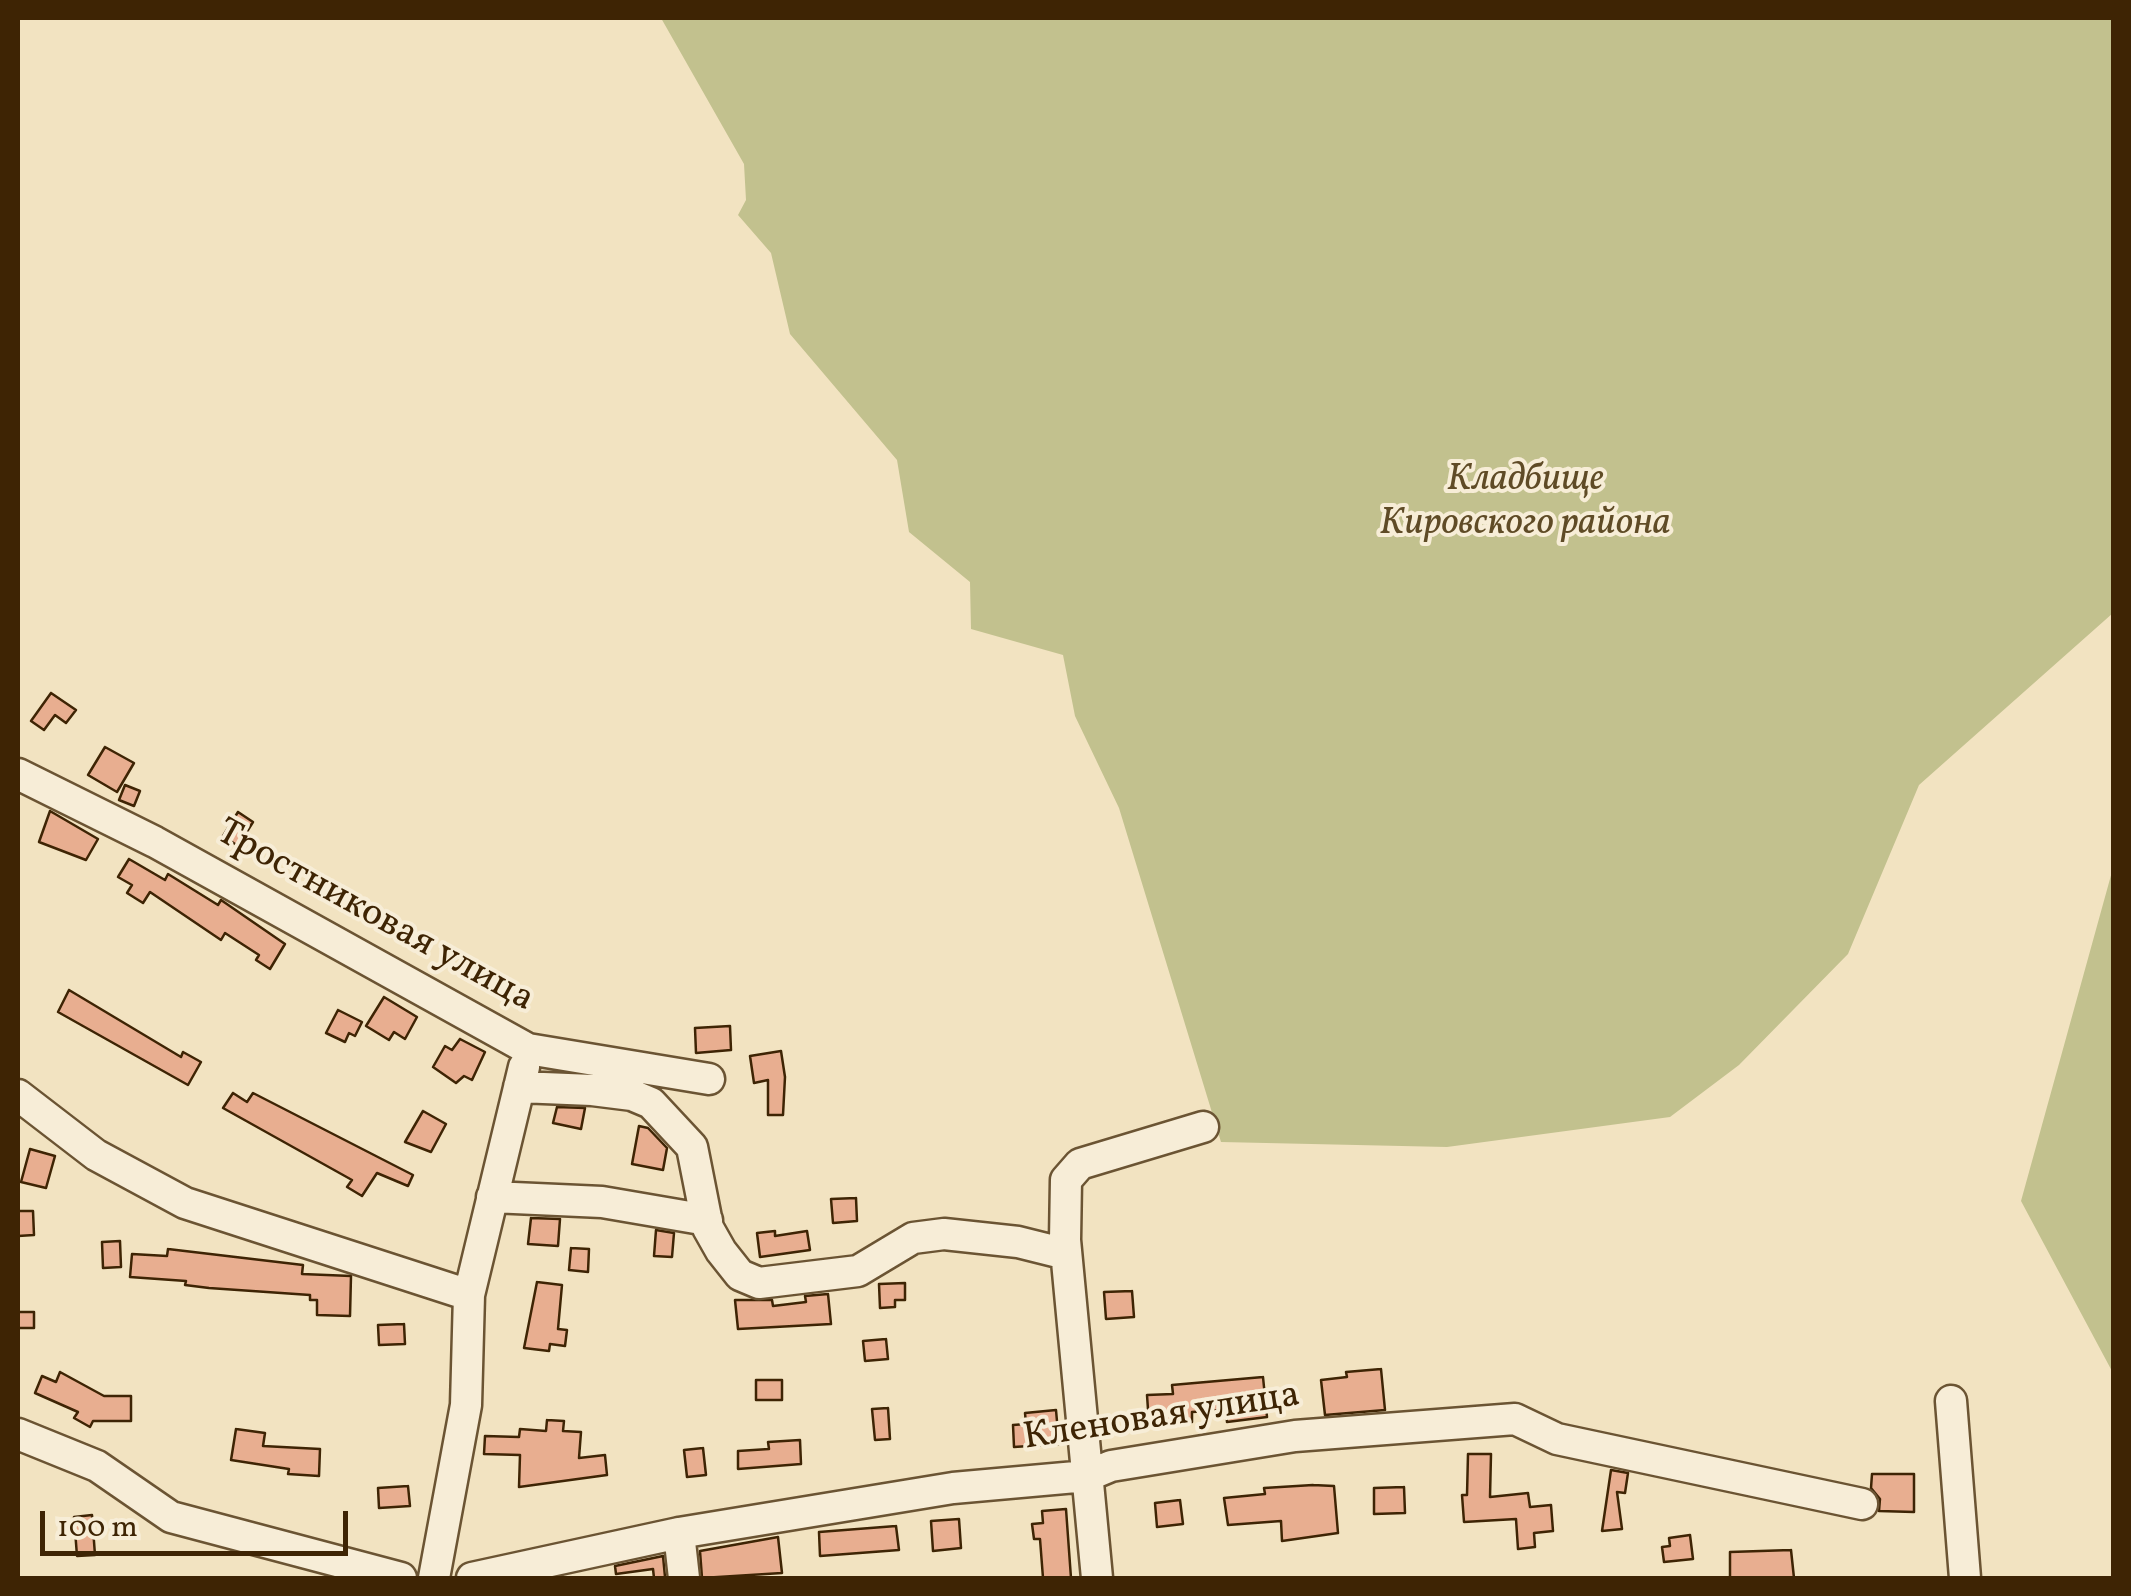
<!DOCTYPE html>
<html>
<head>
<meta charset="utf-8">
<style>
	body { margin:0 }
	#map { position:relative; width:2131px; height:1596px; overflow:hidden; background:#f2e3c1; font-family:Vollkorn,serif }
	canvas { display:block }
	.frame { position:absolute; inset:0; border:20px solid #3e2404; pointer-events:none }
	.scale { position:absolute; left:40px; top:1511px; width:308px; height:45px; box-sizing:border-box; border:5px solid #3e2404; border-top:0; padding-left:12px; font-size:30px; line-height:35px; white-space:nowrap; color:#3e2404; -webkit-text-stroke:8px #f7edd7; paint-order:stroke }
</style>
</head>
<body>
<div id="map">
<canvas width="2131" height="1596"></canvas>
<div class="frame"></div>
<div class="scale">100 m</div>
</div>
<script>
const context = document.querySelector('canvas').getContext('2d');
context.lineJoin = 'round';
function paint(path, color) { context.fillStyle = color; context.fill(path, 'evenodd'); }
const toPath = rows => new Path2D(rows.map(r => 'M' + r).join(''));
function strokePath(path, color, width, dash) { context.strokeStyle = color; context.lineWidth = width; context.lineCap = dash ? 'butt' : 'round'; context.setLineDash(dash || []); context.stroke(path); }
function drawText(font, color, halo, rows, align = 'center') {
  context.font = font + ' Vollkorn,serif'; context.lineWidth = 8; context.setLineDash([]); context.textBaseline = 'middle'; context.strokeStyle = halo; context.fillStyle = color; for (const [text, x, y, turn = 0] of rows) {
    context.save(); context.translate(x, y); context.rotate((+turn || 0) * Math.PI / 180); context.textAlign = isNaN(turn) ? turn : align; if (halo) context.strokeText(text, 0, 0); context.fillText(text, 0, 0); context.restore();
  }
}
paint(toPath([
	[661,18,2113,18,2113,613,1919,785,1848,954,1739,1065,1670,1117,1447,1147,1221,1142,1119,808,1075,716,1063,655,971,629,970,582,909,532,897,460,790,334,771,253,738,215,746,200,744,164],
	[2113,868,2114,1373,2113,1373,2021,1201]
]), '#c2c18e');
const building = toPath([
	[51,693,76,710,66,723,55,715,44,730,31,721,51,693],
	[105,747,134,763,117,792,88,775,105,747],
	[125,785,140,791,134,806,119,800,125,785],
	[50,811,98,839,86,860,39,842,50,811],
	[238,812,253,822,238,846,223,836,238,812],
	[129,859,165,880,168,874,218,905,221,900,285,944,270,969,256,960,259,955,225,933,221,940,150,892,143,903,127,893,132,885,118,877,129,859],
	[69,990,181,1057,183,1052,201,1062,188,1085,58,1012,69,990],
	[384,997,417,1017,405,1039,394,1032,389,1040,366,1026,384,997],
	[338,1010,362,1022,355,1036,349,1033,345,1042,326,1033,338,1010],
	[730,1026,731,1050,696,1053,695,1028,730,1026],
	[460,1039,485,1052,472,1080,464,1076,456,1083,433,1067,445,1046,452,1050,460,1039],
	[781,1051,785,1077,783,1115,768,1115,768,1080,754,1083,750,1056,781,1051],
	[233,1093,247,1102,253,1093,413,1175,408,1186,377,1173,362,1196,347,1187,352,1180,223,1108,233,1093],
	[557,1107,585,1108,581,1129,553,1123,557,1107],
	[423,1111,446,1124,431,1152,405,1142,423,1111],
	[639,1126,648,1128,667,1148,663,1170,632,1164,639,1126],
	[30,1149,55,1156,46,1188,21,1182,30,1149],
	[856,1198,857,1221,833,1223,831,1199,856,1198],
	[18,1211,33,1211,34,1235,18,1236,18,1211],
	[531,1218,560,1219,558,1246,528,1244,531,1218],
	[656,1230,674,1233,672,1257,654,1256,656,1230],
	[775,1231,775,1236,807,1231,810,1250,760,1257,757,1233,775,1231],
	[120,1241,121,1267,103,1268,102,1242,120,1241],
	[571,1248,589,1249,588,1272,569,1270,571,1248],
	[168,1249,303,1265,302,1274,351,1276,350,1316,317,1315,317,1300,310,1300,310,1295,209,1288,185,1285,186,1281,130,1277,132,1254,167,1256,168,1249],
	[537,1282,562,1285,558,1329,567,1330,565,1346,550,1344,549,1351,524,1348,537,1282],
	[905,1283,905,1300,895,1300,895,1307,880,1308,879,1284,905,1283],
	[1132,1291,1134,1317,1106,1319,1104,1292,1132,1291],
	[828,1294,831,1324,738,1329,735,1300,772,1300,773,1306,806,1302,805,1296,828,1294],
	[18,1312,34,1312,34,1328,18,1328,18,1312],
	[404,1324,405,1344,379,1345,378,1325,404,1324],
	[886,1339,888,1359,865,1361,863,1341,886,1339],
	[1381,1369,1385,1410,1325,1415,1321,1380,1347,1377,1346,1372,1381,1369],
	[60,1372,104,1396,131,1396,131,1421,93,1421,90,1427,74,1418,78,1412,35,1393,42,1376,56,1382,60,1372],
	[1263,1377,1267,1417,1227,1422,1226,1410,1192,1412,1192,1422,1149,1424,1147,1395,1173,1394,1172,1385,1263,1377],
	[756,1380,782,1380,782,1400,756,1400,756,1380],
	[888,1408,890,1439,875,1440,872,1409,888,1408],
	[1056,1410,1059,1444,1014,1447,1013,1425,1026,1424,1025,1413,1056,1410],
	[547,1420,564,1421,563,1431,581,1432,579,1458,605,1455,607,1475,519,1487,520,1455,484,1454,485,1436,519,1437,520,1429,546,1431,547,1420],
	[236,1429,265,1433,263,1446,320,1449,319,1476,288,1474,289,1469,231,1460,236,1429],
	[800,1440,801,1464,738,1469,738,1451,769,1449,768,1442,800,1440],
	[703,1448,706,1475,687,1477,684,1450,703,1448],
	[1468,1454,1491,1454,1490,1497,1528,1493,1530,1507,1551,1505,1553,1531,1534,1533,1535,1547,1518,1549,1516,1519,1464,1522,1462,1495,1467,1495,1468,1454],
	[1611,1470,1628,1473,1625,1493,1617,1492,1622,1529,1602,1531,1611,1470],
	[1872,1474,1914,1474,1914,1512,1879,1511,1880,1499,1871,1488,1872,1474],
	[1313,1485,1334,1486,1338,1533,1282,1541,1281,1521,1228,1525,1224,1498,1265,1494,1264,1488,1313,1485],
	[408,1486,410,1506,379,1508,378,1488,408,1486],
	[1404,1487,1405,1513,1374,1514,1374,1488,1404,1487],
	[1180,1500,1183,1524,1157,1527,1155,1503,1180,1500],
	[1066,1509,1071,1578,1043,1578,1040,1539,1034,1539,1032,1524,1043,1523,1042,1511,1066,1509],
	[92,1515,95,1555,77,1556,74,1517,92,1515],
	[959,1519,961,1548,933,1551,931,1521,959,1519],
	[896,1526,899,1550,820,1556,819,1532,896,1526],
	[1690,1535,1693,1559,1664,1562,1662,1547,1670,1546,1669,1538,1690,1535],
	[778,1537,782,1573,702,1578,700,1551,778,1537],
	[1791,1550,1794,1578,1730,1578,1730,1552,1791,1550],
	[663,1556,665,1577,654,1578,653,1569,616,1574,615,1566,663,1556]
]);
paint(building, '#e8ae90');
strokePath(building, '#3e2404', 2.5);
const minor = toPath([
	[18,774,155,842,528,1049,709,1079],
	[519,1087,592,1090,632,1095,651,1103,692,1147,708,1228,721,1251,740,1275,759,1283,858,1271,913,1238,944,1234,1018,1242,1066,1254],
	[18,1095,96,1155,185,1203,469,1295],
	[492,1197,602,1202,707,1220],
	[1951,1401,1965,1578],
	[18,1434,97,1466,171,1517,401,1578],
	[679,1533,684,1578],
	[434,1578,466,1405,469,1295,524,1067],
	[472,1578,679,1533,953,1488,1087,1476,1111,1466,1295,1436,1515,1419,1557,1439,1862,1504],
	[1097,1578,1065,1240,1066,1180,1080,1164,1203,1127]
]);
strokePath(minor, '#6b5433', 35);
strokePath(minor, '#f7edd7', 30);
drawText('italic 38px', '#5f4b26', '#f7edd7', [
	["Кладбище",1525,482],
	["Кировского района",1525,526]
]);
drawText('38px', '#3e2404', '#f7edd7', [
	["Тростниковая улица",374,918,29],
	["Кленовая улица",1162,1419,-9]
]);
</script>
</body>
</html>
